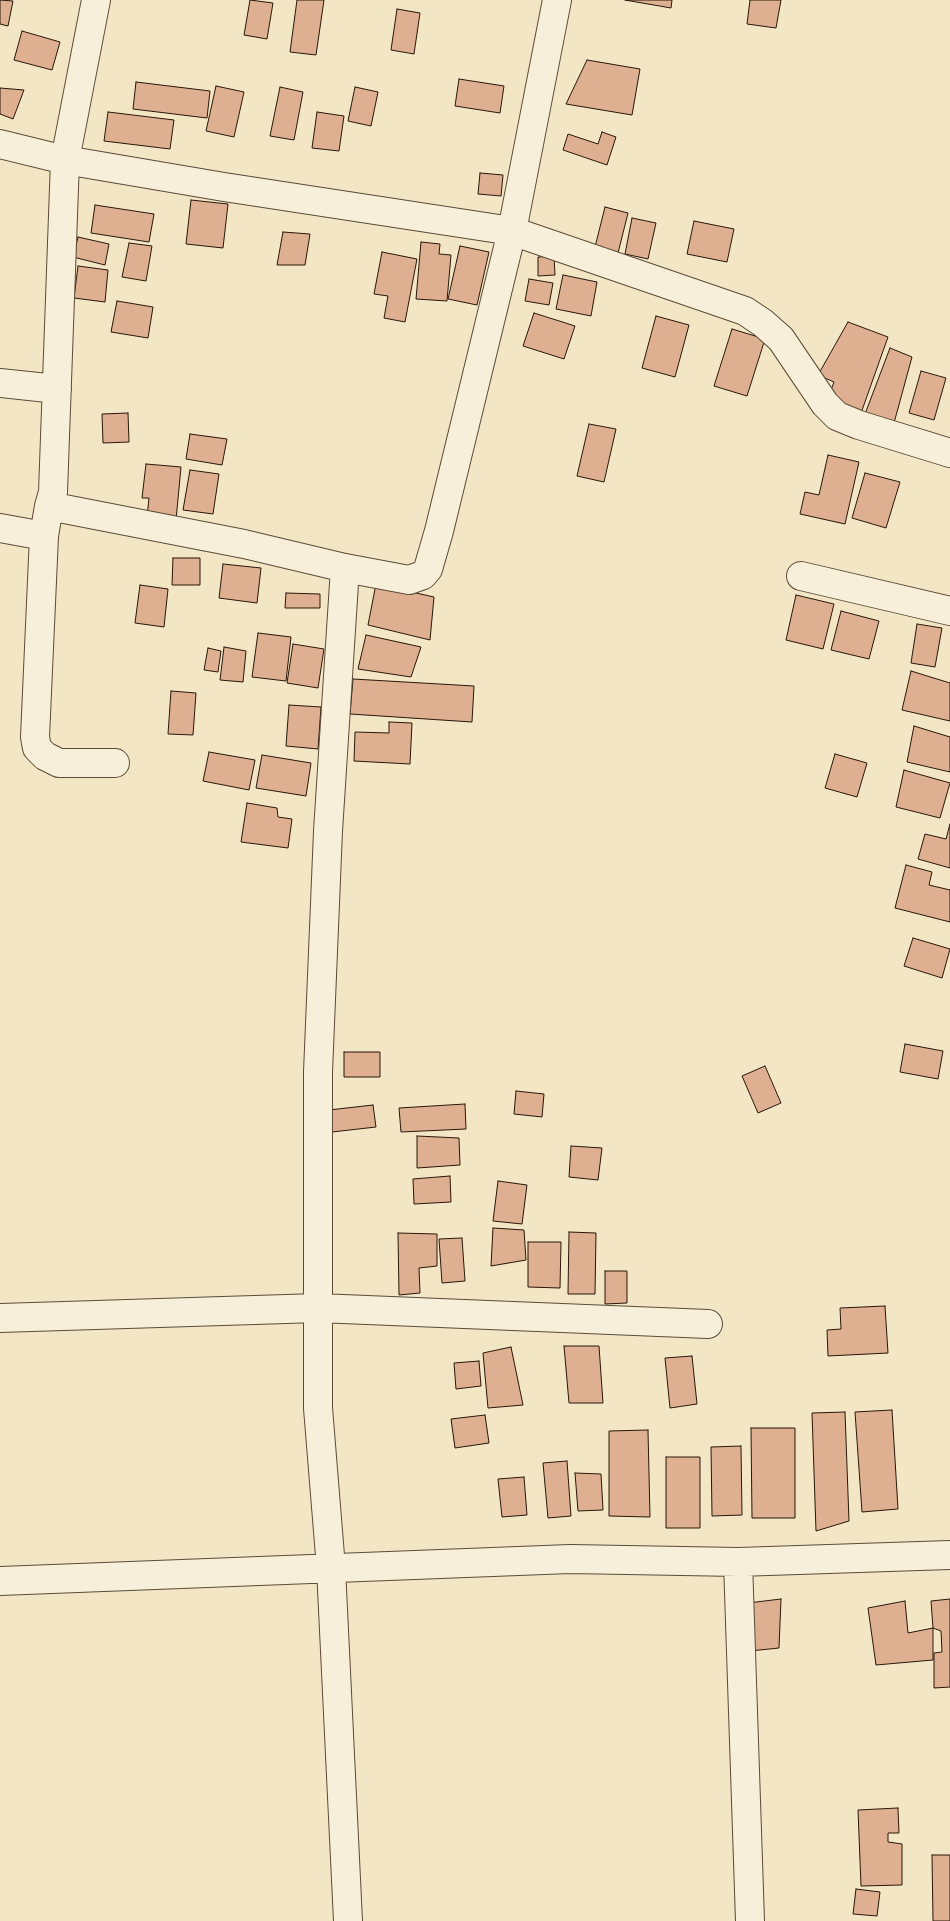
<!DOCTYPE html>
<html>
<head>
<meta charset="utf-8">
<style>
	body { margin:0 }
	canvas { display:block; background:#f3e6c5 }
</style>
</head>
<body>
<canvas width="950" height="1921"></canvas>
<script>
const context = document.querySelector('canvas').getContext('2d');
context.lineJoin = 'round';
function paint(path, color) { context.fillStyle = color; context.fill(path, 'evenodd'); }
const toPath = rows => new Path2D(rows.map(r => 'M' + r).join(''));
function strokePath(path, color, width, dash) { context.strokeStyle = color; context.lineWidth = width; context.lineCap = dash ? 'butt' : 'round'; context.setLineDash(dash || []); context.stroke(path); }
const building = toPath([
	[0,0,13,1,8,26,0,24,0,0],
	[250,0,273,3,267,39,244,35,250,0],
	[297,0,324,0,316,55,290,52,297,0],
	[625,0,672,0,671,8,625,0],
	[750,0,781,0,776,28,747,24,750,0],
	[397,9,420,13,414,54,391,50,397,9],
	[22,31,60,42,52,70,14,60,22,31],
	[587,60,640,69,632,115,566,104,587,60],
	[459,79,504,86,500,113,455,106,459,79],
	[136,82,210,91,207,118,133,109,136,82],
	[216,86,244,92,234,137,206,131,216,86],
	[280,87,303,92,294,140,270,136,280,87],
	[355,87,378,92,371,126,348,121,355,87],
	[0,88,24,90,13,119,0,114,0,88],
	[108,112,174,120,170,149,104,141,108,112],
	[317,112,344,116,339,151,312,148,317,112],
	[602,132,616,137,607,165,563,150,568,134,598,144,602,132],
	[480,173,503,175,501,196,478,194,480,173],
	[191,200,228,204,223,248,186,244,191,200],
	[95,205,154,214,149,242,91,233,95,205],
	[605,207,628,213,618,253,595,247,605,207],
	[632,218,656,223,648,259,625,254,632,218],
	[694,221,734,229,727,262,687,254,694,221],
	[283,232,310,234,305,265,277,265,283,232],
	[78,237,109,244,105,265,73,257,78,237],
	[421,242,440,244,439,254,451,255,447,301,416,299,421,242],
	[129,243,152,246,146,281,122,277,129,243],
	[460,246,489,252,477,305,448,299,460,246],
	[382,252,417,259,405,322,384,318,388,296,374,294,382,252],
	[554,256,555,275,538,276,538,257,554,256],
	[78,266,108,270,105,302,74,298,78,266],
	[563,275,597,282,591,316,556,309,563,275],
	[529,279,553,283,549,305,525,301,529,279],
	[117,301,153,307,148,338,111,332,117,301],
	[534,313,575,326,564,359,523,346,534,313],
	[656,316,689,325,675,377,642,368,656,316],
	[848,322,888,337,860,416,828,398,834,382,818,375,848,322],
	[732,329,765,339,747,396,714,386,732,329],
	[890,348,912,357,894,423,865,414,890,348],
	[921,371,946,378,934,420,909,413,921,371],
	[128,413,129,442,103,443,102,414,128,413],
	[589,424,616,429,604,482,577,476,589,424],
	[190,434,227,439,222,465,186,459,190,434],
	[828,455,859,462,845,524,800,514,805,492,819,495,828,455],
	[146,464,181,467,176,520,147,517,149,498,142,498,146,464],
	[190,470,219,474,213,514,183,510,190,470],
	[865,473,900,482,886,528,852,518,865,473],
	[173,558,200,558,200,585,172,585,173,558],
	[223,564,261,568,257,603,219,598,223,564],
	[376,584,434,597,430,640,368,625,376,584],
	[140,585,168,589,164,627,135,623,140,585],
	[286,593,320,594,320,608,285,608,286,593],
	[796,595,834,604,823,649,786,640,796,595],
	[841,611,879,621,869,659,831,650,841,611],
	[917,624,942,628,935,667,911,663,917,624],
	[258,633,291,637,286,681,252,677,258,633],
	[366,635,421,647,411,677,358,669,366,635],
	[293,644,324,649,318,688,287,683,293,644],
	[224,647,246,651,243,682,220,680,224,647],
	[208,648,221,651,218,672,204,670,208,648],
	[911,671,950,683,950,721,902,710,911,671],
	[353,679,474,686,472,722,350,714,353,679],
	[171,691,196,693,193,735,168,734,171,691],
	[289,705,321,707,318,749,286,746,289,705],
	[389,722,412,723,410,764,354,761,355,732,389,733,389,722],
	[914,726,950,737,950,772,907,762,914,726],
	[209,752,255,760,249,790,203,781,209,752],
	[835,754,867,763,857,797,825,788,835,754],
	[262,755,311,763,306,796,256,788,262,755],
	[904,770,950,783,940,818,896,807,904,770],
	[247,803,277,808,278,817,292,819,288,848,241,842,247,803],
	[950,824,950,868,918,859,925,834,946,839,950,824],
	[906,865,932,872,929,885,950,890,950,922,895,908,906,865],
	[913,938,950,949,942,978,904,966,913,938],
	[905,1044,943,1051,938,1079,900,1072,905,1044],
	[344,1052,380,1052,380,1077,344,1077,344,1052],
	[765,1066,781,1103,758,1113,742,1076,765,1066],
	[516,1091,544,1094,542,1117,514,1114,516,1091],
	[465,1104,466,1129,401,1132,399,1108,465,1104],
	[373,1105,376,1127,332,1132,329,1110,373,1105],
	[417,1136,459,1138,460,1165,417,1168,417,1136],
	[571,1146,602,1148,598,1180,569,1177,571,1146],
	[450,1176,451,1202,414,1204,413,1179,450,1176],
	[498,1181,527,1185,522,1224,493,1221,498,1181],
	[493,1228,524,1230,526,1260,491,1266,493,1228],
	[569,1232,596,1233,595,1294,568,1294,569,1232],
	[398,1233,437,1234,437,1266,419,1268,420,1293,399,1295,398,1233],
	[462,1238,465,1281,442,1283,439,1239,462,1238],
	[528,1242,561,1242,560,1288,528,1287,528,1242],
	[605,1271,627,1271,627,1303,605,1304,605,1271],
	[885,1306,888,1353,828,1356,827,1330,841,1329,840,1308,885,1306],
	[564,1346,599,1346,603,1403,569,1403,564,1346],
	[511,1347,523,1405,488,1408,483,1353,511,1347],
	[692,1356,697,1404,670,1408,665,1358,692,1356],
	[479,1361,481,1386,456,1389,454,1363,479,1361],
	[892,1410,898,1509,862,1512,855,1412,892,1410],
	[845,1412,849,1521,816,1531,812,1413,845,1412],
	[485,1415,489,1443,455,1448,451,1419,485,1415],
	[751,1428,795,1428,795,1518,752,1518,751,1428],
	[648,1430,650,1517,609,1516,609,1431,648,1430],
	[741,1446,742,1515,712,1516,711,1447,741,1446],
	[666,1457,700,1457,700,1528,666,1528,666,1457],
	[567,1461,571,1516,548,1518,543,1463,567,1461],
	[575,1473,601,1474,603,1510,578,1511,575,1473],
	[524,1477,527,1515,502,1517,498,1479,524,1477],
	[781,1599,779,1648,750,1651,748,1603,781,1599],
	[950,1599,950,1687,934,1688,934,1653,942,1652,941,1631,933,1628,931,1601,950,1599],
	[905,1601,908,1633,933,1628,933,1660,876,1665,868,1608,905,1601],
	[898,1808,899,1833,888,1833,888,1842,902,1844,902,1885,861,1886,858,1810,898,1808],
	[932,1855,950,1855,950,1921,933,1921,932,1855],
	[856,1889,880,1892,877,1916,853,1914,856,1889]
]);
paint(building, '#deaf90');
strokePath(building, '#281709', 1);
const street = toPath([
	[96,0,65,160,53,492,49,506,44,536,35,737,37,748,45,756,59,763,115,763],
	[0,144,65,160,224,187,512,231,745,311,763,323,781,339,825,404,837,416,859,425,950,453],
	[0,383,57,389],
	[49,506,244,544,345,568,409,580,423,575,428,569,439,531,512,231,557,0],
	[0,528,44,536],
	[345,568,328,831,318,1072,318,1408,331,1568,348,1921],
	[801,576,950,611],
	[0,1318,318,1308,708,1324],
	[738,1562,750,1921],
	[0,1581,570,1559,738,1562,950,1555]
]);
strokePath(street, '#5b4b38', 30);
strokePath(street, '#f7efd9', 28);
</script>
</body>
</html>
